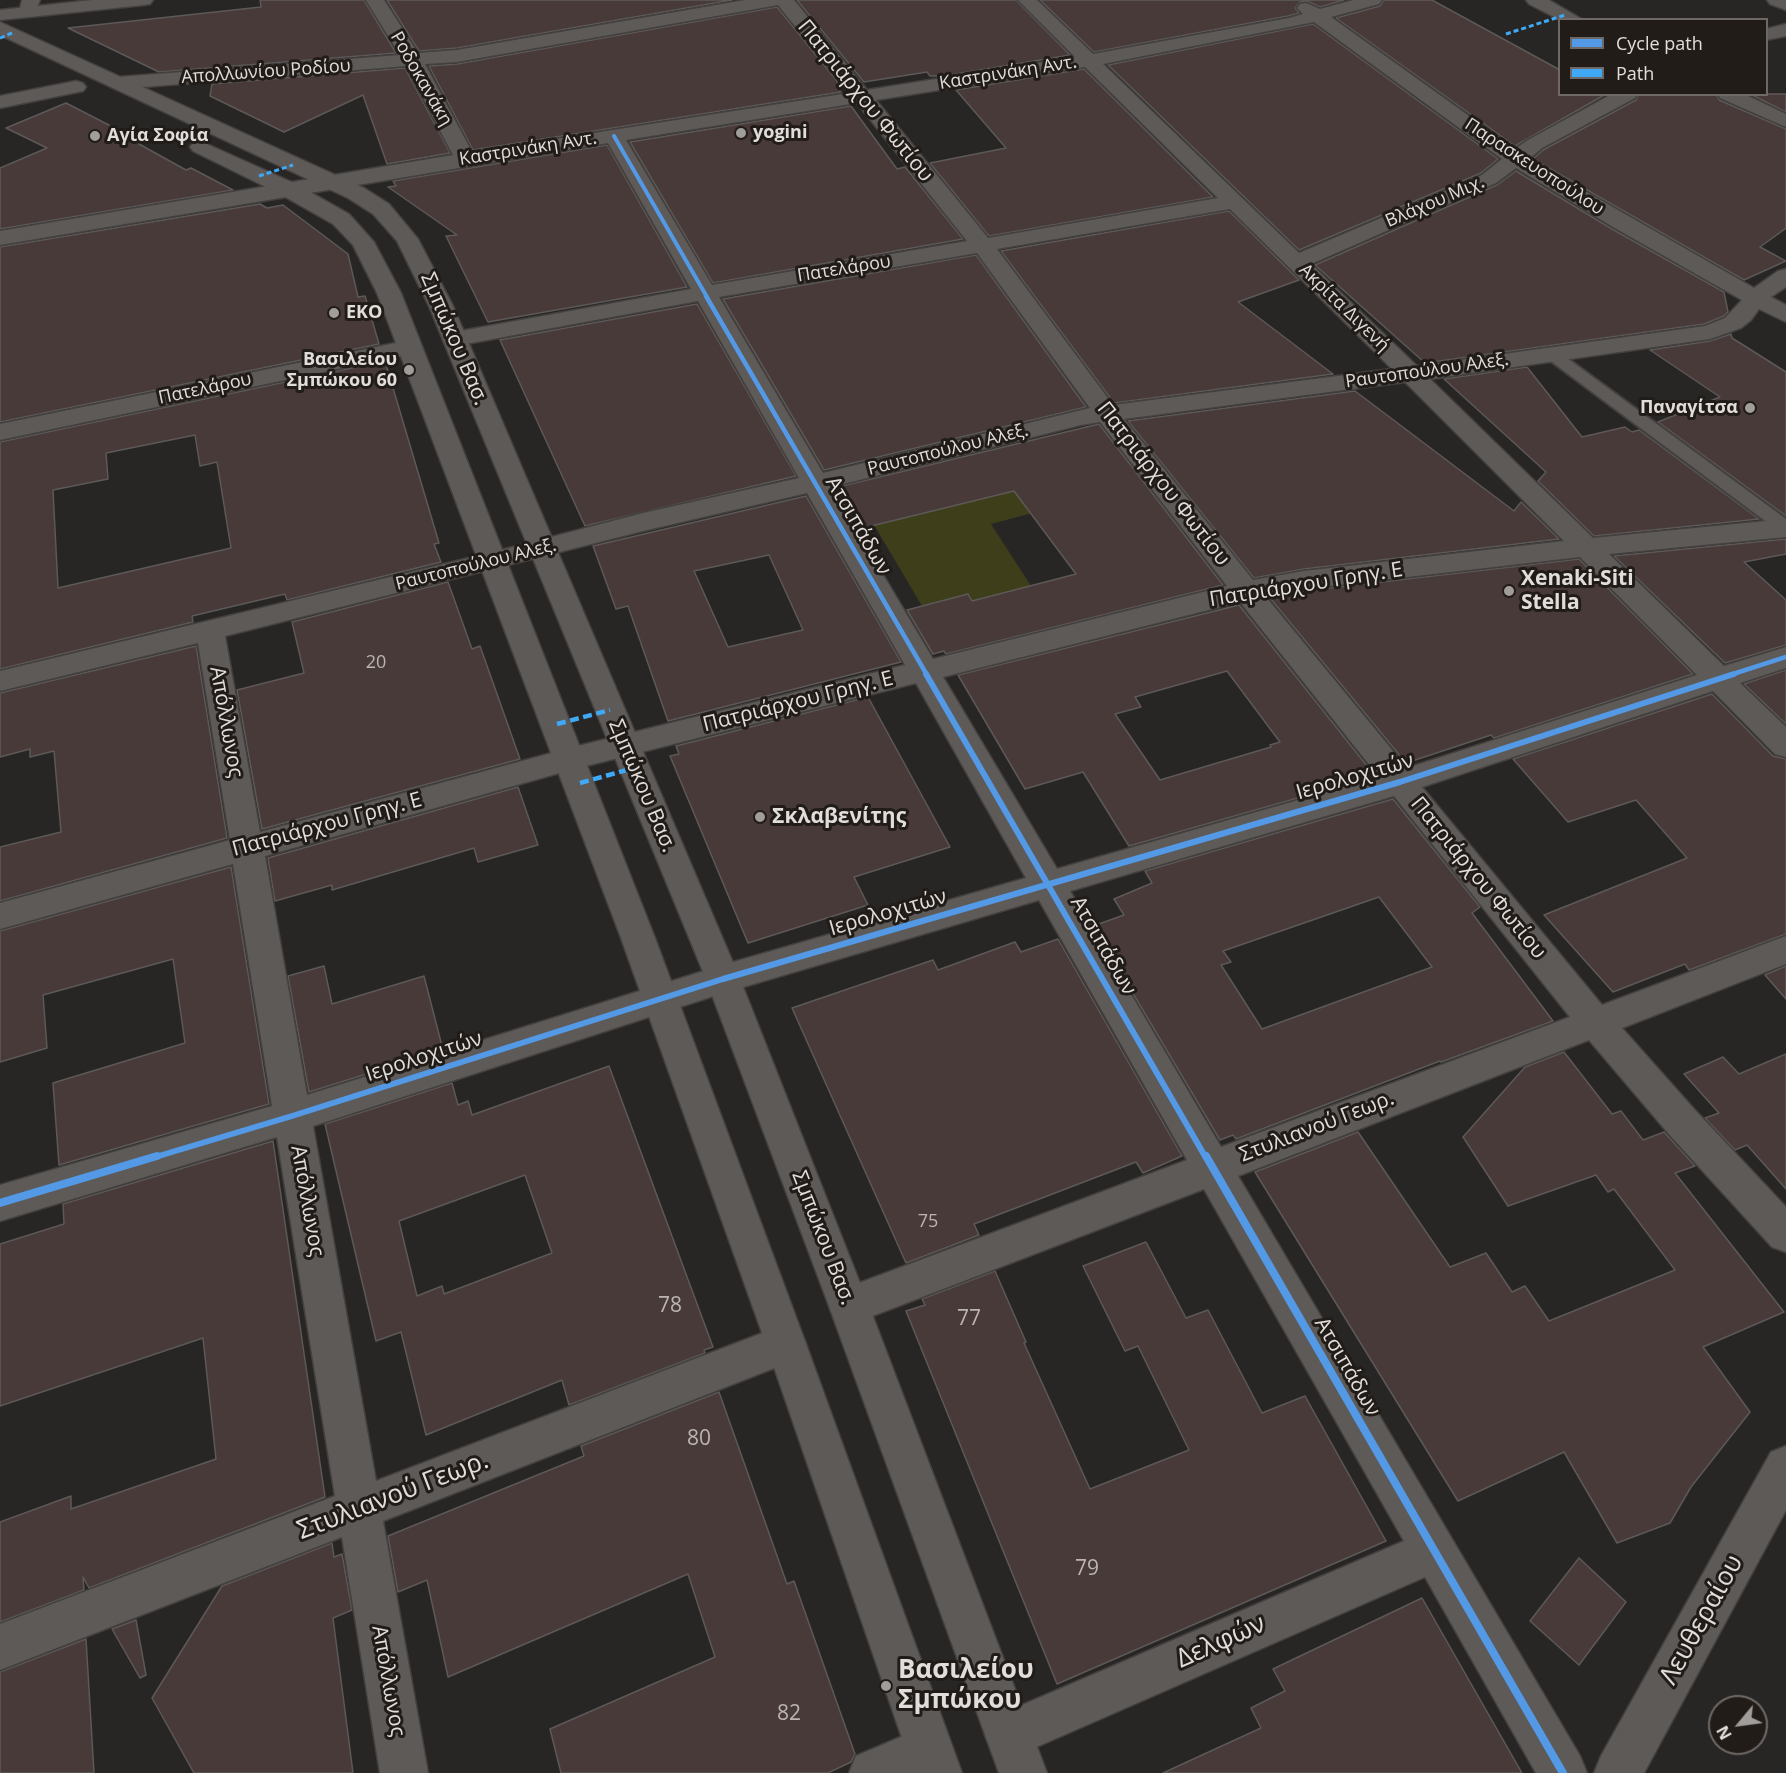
<!DOCTYPE html>
<html>
<head>
<meta charset="utf-8">
<style>
	body { margin:0 }
	#map { position:relative; width:1786px; height:1773px; overflow:hidden; background:#282624; font-family:"Open Sans",sans-serif }
	canvas { display:block }
	.legend { position:absolute; left:1558px; top:18px; width:210px; height:78px; box-sizing:border-box; background:#211c18; border:2px solid #6e6966; margin:0; padding:8px 10px; list-style:none; font-size:18px; color:#e1dddb }
	.legend li { display:flex; align-items:center; gap:12px; height:30px }
	.legend b { width:30px; border:2px solid #6e6966 }
	.north { position:absolute; left:1708px; top:1695px; width:60px; height:60px; box-sizing:border-box; background:#211c18; border:2px solid #6e6966; border-radius:50%; rotate:241deg; font-size:16px; font-weight:700; line-height:24px; text-align:center; color:#e1dddb }
	.north::after { content:''; display:block; margin:auto; width:21px; height:27px; background:#a09d9b; clip-path:polygon(50% 0,100% 100%,50% 72%,0 100%) }
</style>
</head>
<body>
<div id="map">
<canvas width="1786" height="1773"></canvas>
<ul class="legend">
<li><b style="height:8px;background:#5399e6"></b>Cycle path</li>
<li><b style="height:8px;background:#3fa9f5"></b>Path</li>
</ul>
<div class="north">N</div>
</div>
<script>
const context = document.querySelector('canvas').getContext('2d');
context.lineJoin = 'round';
function paint(path, color) { context.fillStyle = color; context.fill(path, 'evenodd'); }
const toPath = rows => new Path2D(rows.map(r => 'M' + r).join(''));
function strokePath(path, color, width, dash) { context.strokeStyle = color; context.lineWidth = width; context.lineCap = dash ? 'butt' : 'round'; context.setLineDash(dash || []); context.stroke(path); }
function drawText(font, color, halo, rows, align = 'center') {
  context.font = font + ' "Open Sans",sans-serif'; context.lineWidth = 6; context.setLineDash([]); context.textBaseline = 'middle'; context.strokeStyle = halo; context.fillStyle = color; for (const [text, x, y, turn = 0] of rows) {
    context.save(); context.translate(x, y); context.rotate((+turn || 0) * Math.PI / 180); context.textAlign = isNaN(turn) ? turn : align; if (halo) context.strokeText(text, 0, 0); context.fillText(text, 0, 0); context.restore();
  }
}
paint(toPath([
	[1024,489,1040,511,991,524,1031,586,972,601,922,606,874,525]
]), '#3e3e1a');
const building = toPath([
	[260,0,364,0,396,53,159,72,68,28,261,7,260,0],
	[387,0,732,0,457,48,419,51,387,0],
	[797,0,1016,0,1070,55,944,76,930,76,927,72,864,82,797,0],
	[1040,0,1344,0,1320,7,1307,1,1300,2,1295,8,1299,13,1288,16,1094,52,1040,0],
	[1384,0,1432,0,1560,70,1560,94,1606,94,1515,146,1336,18,1380,6,1384,0],
	[777,7,841,86,837,87,841,92,473,150,429,66,457,64,777,7],
	[1313,24,1498,159,1481,173,1299,250,1108,65,1313,24],
	[405,68,450,153,387,164,363,95,284,132,210,96,212,84,405,68],
	[1084,69,1213,197,989,236,930,163,1006,148,956,90,1084,69],
	[1639,94,1716,94,1719,100,1786,129,1786,228,1760,247,1786,261,1744,280,1533,159,1543,150,1636,100,1639,94],
	[1750,94,1786,94,1786,112,1750,94],
	[66,103,138,140,139,144,186,170,191,168,233,190,0,229,0,168,47,148,6,128,66,103],
	[851,106,897,169,905,167,963,239,713,283,630,142,851,106],
	[607,145,687,287,488,322,446,236,457,235,388,187,396,186,393,181,607,145],
	[1516,171,1612,229,1724,292,1728,312,1724,316,1704,324,1425,363,1315,265,1497,185,1516,171],
	[260,204,267,208,283,205,348,254,358,297,365,296,379,344,0,422,0,247,260,204],
	[1229,211,1299,280,1238,302,1333,374,1114,403,1001,251,1229,211],
	[976,255,1086,407,824,470,723,299,976,255],
	[697,304,796,476,585,526,500,340,697,304],
	[1731,334,1732,338,1786,372,1786,516,1658,422,1720,397,1650,350,1710,341,1731,334],
	[385,361,439,543,434,544,441,562,287,600,285,594,192,616,193,622,0,669,0,442,385,361],
	[195,435,200,466,217,462,231,548,58,588,53,490,108,479,106,453,195,435],
	[1527,367,1582,437,1625,427,1632,432,1639,430,1759,519,1594,536,1538,481,1546,472,1444,379,1527,367],
	[1355,391,1514,511,1521,502,1559,539,1304,569,1254,578,1128,421,1355,391],
	[1099,424,1223,585,946,654,944,651,933,654,907,610,968,594,972,601,1076,574,1014,491,859,529,834,488,1099,424],
	[806,496,901,662,668,721,628,606,616,609,593,546,806,496],
	[769,555,803,630,728,647,694,571,769,555],
	[1786,539,1786,554,1744,562,1786,600,1786,645,1725,663,1614,556,1786,539],
	[1579,559,1693,674,1494,738,1491,735,1406,763,1270,598,1304,591,1579,559],
	[448,582,472,649,480,646,520,759,262,829,237,690,304,673,292,622,448,582],
	[1239,605,1375,776,1129,846,1083,772,1025,789,958,675,1239,605],
	[1227,671,1280,742,1270,745,1271,747,1160,780,1115,714,1141,707,1135,697,1227,671],
	[196,646,227,838,0,901,0,847,61,832,54,751,30,757,30,749,0,757,0,693,196,646],
	[1786,670,1786,724,1744,684,1786,670],
	[1712,694,1773,756,1786,759,1786,934,1689,970,1685,964,1613,992,1544,915,1687,858,1636,800,1568,822,1513,759,1712,694],
	[868,697,950,847,854,877,868,905,748,943,670,756,679,754,676,746,868,697],
	[518,787,538,845,478,862,474,848,332,890,332,885,275,901,268,858,518,787],
	[1393,799,1480,907,1472,913,1553,1021,1441,1062,1440,1061,1236,1139,1233,1135,1220,1140,1093,926,1124,915,1114,899,1152,883,1145,871,1393,799],
	[1379,897,1432,967,1262,1029,1221,965,1231,962,1223,951,1379,897],
	[231,867,269,1104,59,1165,53,1083,185,1043,173,959,43,995,47,1048,0,1062,0,931,231,867],
	[1058,939,1182,1156,1143,1173,1136,1162,974,1224,979,1235,906,1263,792,1008,933,960,938,970,1015,942,1021,952,1058,939],
	[324,966,332,1004,424,976,443,1050,309,1092,288,976,324,966],
	[1786,966,1786,999,1765,975,1786,966],
	[1564,1052,1612,1114,1621,1111,1643,1140,1664,1132,1695,1166,1675,1173,1784,1312,1703,1347,1750,1412,1691,1487,1670,1523,1617,1543,1564,1452,1458,1501,1255,1172,1358,1132,1450,1267,1486,1253,1512,1292,1525,1286,1549,1321,1675,1270,1614,1189,1608,1192,1596,1175,1508,1206,1463,1137,1525,1067,1564,1052],
	[1786,1054,1786,1189,1747,1145,1735,1150,1705,1118,1719,1113,1684,1074,1723,1057,1739,1074,1786,1054],
	[609,1066,713,1347,704,1350,705,1353,569,1405,562,1380,426,1435,401,1332,376,1341,325,1124,452,1083,458,1105,468,1101,472,1115,609,1066],
	[525,1175,552,1253,444,1294,442,1286,417,1296,399,1221,525,1175],
	[273,1141,325,1497,89,1588,83,1577,84,1590,0,1622,0,1522,71,1496,71,1509,216,1459,203,1338,0,1406,0,1244,64,1224,63,1204,273,1141],
	[1146,1242,1186,1318,1208,1310,1262,1413,1305,1396,1386,1541,1057,1684,906,1311,925,1305,922,1299,995,1271,1026,1342,1024,1343,1090,1489,1189,1450,1138,1346,1125,1351,1083,1266,1146,1242],
	[719,1392,787,1584,794,1581,855,1754,851,1762,828,1773,561,1773,550,1729,715,1657,688,1574,448,1677,427,1580,398,1592,388,1536,584,1456,581,1446,719,1392],
	[332,1543,334,1557,342,1554,352,1610,333,1618,353,1773,194,1773,152,1698,222,1586,332,1543],
	[1579,1558,1626,1602,1579,1665,1530,1621,1579,1558],
	[1422,1598,1522,1773,1163,1773,1261,1728,1251,1708,1285,1691,1273,1669,1422,1598],
	[136,1620,146,1675,140,1678,112,1629,136,1620],
	[86,1639,94,1773,0,1773,0,1672,86,1639]
]);
paint(building, '#483a38');
strokePath(building, '#5c5958', 1.5);
const lane = toPath([
	[1550,348,1556,350,1786,519,1786,534,1780,532,1544,356,1542,353,1550,348]
]);
const street = toPath([
	[22,0,40,0,34,16,22,16,19,12,22,0],
	[366,0,384,0,418,53,457,50,745,0,794,0,867,90,1075,57,1018,0,1037,0,1093,54,1289,18,1303,14,1297,8,1300,4,1306,3,1320,9,1353,0,1382,0,1379,4,1331,17,1515,149,1528,140,1612,94,1637,94,1635,98,1542,148,1529,159,1754,288,1778,271,1786,269,1786,287,1771,297,1786,305,1786,322,1759,309,1751,320,1741,328,1710,339,1430,379,1593,538,1786,519,1786,537,1609,554,1724,666,1786,647,1786,668,1740,683,1786,727,1786,757,1775,754,1713,691,1422,787,1602,1005,1786,936,1786,964,1622,1028,1694,1109,1786,1207,1786,1252,1772,1247,1668,1133,1589,1040,1238,1176,1580,1756,1587,1773,1536,1773,1425,1577,1009,1759,992,1752,985,1735,992,1718,1404,1541,1204,1189,849,1325,835,1320,829,1306,835,1292,1187,1160,1039,900,723,993,313,1126,376,1481,786,1324,800,1330,806,1344,800,1358,383,1521,428,1773,380,1773,342,1537,0,1670,0,1624,335,1496,277,1137,0,1221,0,1185,272,1106,233,864,0,929,0,903,230,840,198,643,0,691,0,671,494,552,643,513,799,478,698,301,455,346,447,344,443,339,447,334,455,332,691,289,608,143,0,245,0,231,453,155,406,66,118,89,111,87,108,83,111,79,118,77,400,55,366,0],
	[778,5,849,93,472,152,425,64,457,62,778,5],
	[1314,22,1502,159,1482,175,1299,253,1103,64,1314,22],
	[1085,67,1218,198,988,238,876,100,1085,67],
	[857,103,967,241,712,285,626,140,857,103],
	[1516,168,1613,227,1742,300,1725,318,1705,326,1417,366,1311,264,1496,183,1516,168],
	[1230,209,1392,369,1113,405,997,249,1230,209],
	[977,253,1090,408,823,473,719,297,977,253],
	[1405,382,1564,541,1304,571,1253,580,1124,419,1405,382],
	[1100,422,1227,586,933,659,831,487,1081,425,1100,422],
	[807,493,905,665,570,748,260,832,225,636,643,531,807,493],
	[1580,557,1697,675,1407,768,1266,597,1304,589,1580,557],
	[1240,602,1379,777,1057,869,943,677,1240,602],
	[916,683,1026,878,723,965,307,1095,265,856,570,770,916,683],
	[1394,796,1570,1017,1221,1147,1070,891,1394,796],
	[1526,0,1549,0,1583,20,1560,20,1529,4,1526,0],
	[1767,0,1786,0,1786,10,1770,4,1767,0],
	[1786,24,1786,36,1766,40,1766,29,1786,24],
	[76,81,83,83,86,87,83,91,0,108,0,96,76,81],
	[1718,94,1744,94,1786,114,1786,127,1720,98,1718,94],
	[410,340,418,342,422,347,418,352,0,440,0,424,410,340],
	[1786,1446,1786,1510,1644,1773,1594,1773,1601,1756,1771,1452,1786,1446],
	[929,1725,946,1732,953,1749,946,1766,929,1773,849,1773,856,1756,929,1725]
]);
const secondary = toPath([
	[92,0,153,0,150,4,144,5,0,20,0,10,92,0],
	[0,22,364,188,389,204,418,239,453,306,740,979,869,1306,1047,1773,999,1773,829,1306,706,979,429,306,397,241,373,214,348,198,0,35,0,22],
	[200,141,296,184,349,214,374,242,401,293,655,938,806,1344,962,1773,914,1773,766,1344,621,938,377,293,353,245,333,224,280,194,193,151,190,147,193,143,200,141]
]);
strokePath(lane, '#43403f', 4);
strokePath(street, '#43403f', 3);
strokePath(secondary, '#43403f', 3);
paint(lane, '#5d5a58');
paint(street, '#5d5a58');
paint(secondary, '#5d5a58');
strokePath(toPath([
	[1506,34,1565,15],
	[0,38,12,33],
	[259,176,293,165]
]), '#3fa9f5', 3, [5, 3]);
strokePath(toPath([
	[557,724,610,710],
	[580,783,634,768]
]), '#3fa9f5', 4.5, [9, 4.5]);
strokePath(toPath([
	[614,136,707,297]
]), '#5399e6', 4);
strokePath(toPath([
	[706,296,927,675],
	[1730,675,1786,657]
]), '#5399e6', 4.5);
strokePath(toPath([
	[926,674,1206,1158],
	[152,1158,292,1116,723,979,1400,782,1734,674]
]), '#5399e6', 6);
strokePath(toPath([
	[1206,1156,1563,1773],
	[0,1203,157,1156]
]), '#5399e6', 8);
for (const [x, y, r, color] of [
	[741,133,6,"#a09d9b"],
	[95,136,6,"#a09d9b"],
	[334,313,6,"#a09d9b"],
	[409,370,6,"#a09d9b"],
	[1750,408,6,"#a09d9b"],
	[1509,591,6,"#a09d9b"],
	[760,817,6,"#a09d9b"],
	[886,1686,6,"#a09d9b"]
]) { const dot = new Path2D(); dot.arc(x, y, r, 0, 2 * Math.PI); context.fillStyle = color; context.fill(dot); strokePath(dot, '#211c18', 2); }
drawText('18px', '#e1dddb', '#211c18', [
	["Απολλωνίου Ροδίου",266,72,-4],
	["Καστρινάκη Αντ.",1008,73,-9],
	["Ροδοκανάκη",421,79,60],
	["Καστρινάκη Αντ.",528,149,-9],
	["Παρασκευοπούλου",1534,167,33],
	["Βλάχου Μιχ.",1435,202,-23],
	["Πατελάρου",844,269,-9],
	["Ακρίτα Διγενή",1344,308,44],
	["Ραυτοπούλου Αλεξ.",1427,371,-8],
	["Πατελάρου",205,389,-12],
	["Ραυτοπούλου Αλεξ.",948,450,-14],
	["Ραυτοπούλου Αλεξ.",476,565,-14]
]);
drawText('bold 18px', '#e1dddb', '#211c18', [
	["yogini",753,133],
	["Αγία Σοφία",107,136],
	["ΕΚΟ",346,313],
	["Βασιλείου",397,360,"right"],
	["Σμπώκου 60",397,381,"right"],
	["Παναγίτσα",1738,408,"right"]
], 'left');
drawText('18px', '#bbb4b2', null, [
	["20",376,663],
	["75",928,1222]
]);
drawText('21px', '#e1dddb', '#211c18', [
	["Πατριάρχου Φωτίου",865,101,51],
	["Σμπώκου Βασ.",454,339,67],
	["Πατριάρχου Φωτίου",1163,484,52],
	["Ατσιπάδων",858,526,60],
	["Πατριάρχου Γρηγ. Ε",1306,585,-9],
	["Πατριάρχου Γρηγ. Ε",798,702,-14],
	["Απόλλωνος",226,722,80],
	["Ιερολοχιτών",1355,777,-16],
	["Σμπώκου Βασ.",642,786,67],
	["Πατριάρχου Γρηγ. Ε",327,825,-15],
	["Πατριάρχου Φωτίου",1478,878,51],
	["Ιερολοχιτών",888,913,-16],
	["Ατσιπάδων",1103,946,60],
	["Ιερολοχιτών",424,1057,-18],
	["Στυλιανού Γεωρ.",1317,1127,-21],
	["Απόλλωνος",307,1201,80],
	["Σμπώκου Βασ.",823,1238,69],
	["Ατσιπάδων",1347,1367,60],
	["Απόλλωνος",388,1681,80]
]);
drawText('bold 21px', '#e1dddb', '#211c18', [
	["Xenaki-Siti",1521,579],
	["Stella",1521,603],
	["Σκλαβενίτης",772,817]
], 'left');
drawText('21px', '#bbb4b2', null, [
	["78",670,1306],
	["77",969,1319],
	["80",699,1439],
	["79",1087,1569],
	["82",789,1714]
]);
drawText('26px', '#e1dddb', '#211c18', [
	["Στυλιανού Γεωρ.",393,1496,-21],
	["Λευθεραίου",1702,1620,-61],
	["Δελφών",1221,1642,-24]
]);
drawText('bold 26px', '#e1dddb', '#211c18', [
	["Βασιλείου",898,1671],
	["Σμπώκου",898,1701]
], 'left');
</script>
</body>
</html>
